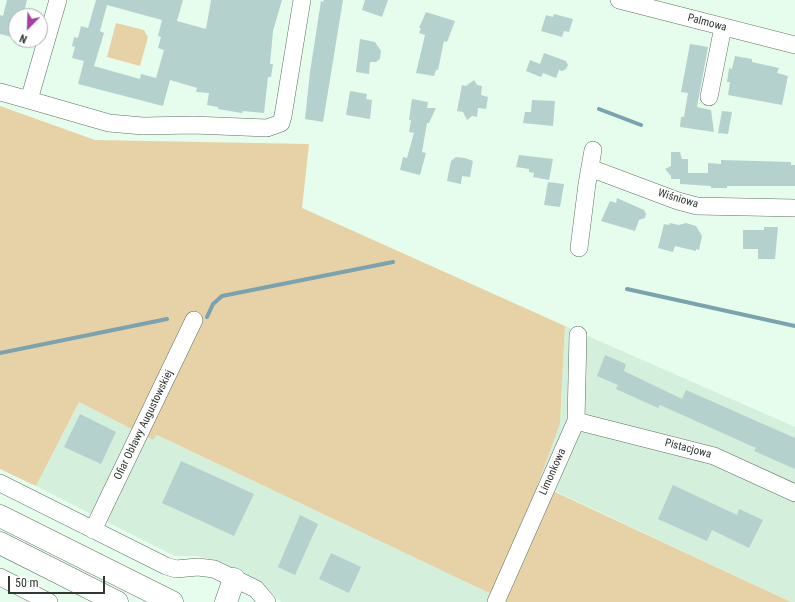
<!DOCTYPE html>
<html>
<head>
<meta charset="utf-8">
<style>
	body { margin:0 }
	#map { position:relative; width:795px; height:602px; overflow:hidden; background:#e6fcec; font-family:"Roboto Condensed",sans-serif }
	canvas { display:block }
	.north { position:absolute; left:8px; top:8px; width:40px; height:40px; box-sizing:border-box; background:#fff; border:1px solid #acafad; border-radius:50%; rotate:203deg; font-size:11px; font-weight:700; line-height:16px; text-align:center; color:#303832 }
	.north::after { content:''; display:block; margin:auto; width:14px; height:18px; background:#a63fa2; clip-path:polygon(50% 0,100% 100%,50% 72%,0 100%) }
	.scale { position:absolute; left:8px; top:576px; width:97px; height:18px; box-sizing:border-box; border:2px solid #303832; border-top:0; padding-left:5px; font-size:12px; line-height:14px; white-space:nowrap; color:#303832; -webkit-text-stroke:3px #fff; paint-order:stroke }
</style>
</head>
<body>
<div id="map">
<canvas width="795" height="602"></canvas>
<div class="north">N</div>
<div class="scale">50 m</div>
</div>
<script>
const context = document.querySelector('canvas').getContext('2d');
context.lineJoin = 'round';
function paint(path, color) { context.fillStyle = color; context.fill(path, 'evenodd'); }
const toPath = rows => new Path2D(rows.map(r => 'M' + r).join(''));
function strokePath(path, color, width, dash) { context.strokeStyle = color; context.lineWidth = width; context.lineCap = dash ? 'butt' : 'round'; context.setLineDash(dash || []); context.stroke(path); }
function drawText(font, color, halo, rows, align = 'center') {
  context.font = font + ' "Roboto Condensed",sans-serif'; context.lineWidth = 3; context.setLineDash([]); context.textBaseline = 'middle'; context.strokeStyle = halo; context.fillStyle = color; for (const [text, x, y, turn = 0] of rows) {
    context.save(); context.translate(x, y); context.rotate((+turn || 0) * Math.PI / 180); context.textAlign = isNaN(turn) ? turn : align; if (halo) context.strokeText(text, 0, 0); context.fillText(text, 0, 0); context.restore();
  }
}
paint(toPath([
	[565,326,795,427,795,602,791,602,538,483,560,424],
	[79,402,153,440,157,435,508,602,281,602,264,585,222,562,197,556,175,556,36,486]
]), '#d4efdc');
paint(toPath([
	[116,23,144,30,148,37,140,66,107,57],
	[0,106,95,140,309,144,302,208,565,326,560,424,538,484,791,602,508,602,157,435,153,440,79,402,36,486,0,469]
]), '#e7d2a7');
strokePath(toPath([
	[599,109,641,125],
	[627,289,795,326],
	[207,317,213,304,222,296,393,262],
	[0,353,167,319]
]), '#7aa2af', 4);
paint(toPath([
	[7,0,27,0,23,16,16,16,16,38,0,34,0,15,3,16],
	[96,0,183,0,177,21,206,29,211,0,282,0,273,31,270,64,273,64,271,77,268,77,264,113,243,111,242,113,218,109,218,107,207,105,209,93,196,92,197,88,170,80,163,106,78,84,84,61,72,58,75,47,72,46,74,37,78,38,81,26,88,28],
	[107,5,162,20,158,36,161,37,158,48,164,50,156,78,141,74,140,79,94,66,104,33,100,31],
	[324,0,343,0,323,122,305,119,310,72,321,1,323,2],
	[365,0,388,0,382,17,362,10],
	[426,12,455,21,447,42,444,41,438,70,436,70,434,76,416,73,425,35,419,33,421,28,419,28],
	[554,14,573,19,569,32,564,31,562,37,541,31,546,15,553,17],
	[360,39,375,42,381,51,380,59,376,62,370,62,369,74,356,72],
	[690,44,708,47,697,107,711,110,714,132,680,127,681,117,684,117,688,93,681,92],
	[544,53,566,61,568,65,566,69,562,71,559,70,556,78,543,73,541,77,526,71,530,60,540,64],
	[735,56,752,59,752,62,779,68,777,73,788,76,782,105,728,95,730,82,727,82,729,68,732,69],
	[474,80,477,85,482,86,481,95,488,97,486,109,478,108,477,117,472,116,467,120,463,112,457,111,462,85,466,86],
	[350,91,367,94,366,99,372,100,370,119,346,115],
	[412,99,428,102,427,108,436,108,429,123,427,123,422,152,426,153,420,175,400,170,403,157,407,158,414,133,409,132,411,120,409,120],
	[532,100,555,101,553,126,523,123,525,112,531,112],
	[722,111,732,112,728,134,718,133],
	[671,152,680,152,682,159,688,159,688,173,708,173,708,163,721,164,721,160,791,162,791,165,795,165,795,186,727,186,727,188,711,188,711,186,680,184,680,179,671,179,671,176,665,169,671,166],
	[519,155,553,159,549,180,533,177,534,173,529,172,529,169,516,167],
	[456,157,465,158,473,161,470,177,462,176,461,184,447,181,451,161],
	[548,182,564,184,560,207,544,205],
	[617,198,644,210,646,214,645,218,639,220,635,231,601,221,610,201,616,203],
	[670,223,679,225,686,223,696,226,702,236,699,250,696,249,696,251,675,246,673,252,658,248,664,224,669,225],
	[764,227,778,227,775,259,758,259,758,249,743,249,743,230,764,230],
	[605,355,626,364,624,371,682,399,686,390,795,438,795,469,754,451,756,448,660,405,658,408,616,389,618,385,597,376],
	[80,414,116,432,101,464,64,447],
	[181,461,254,494,234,536,162,503],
	[673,485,737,515,739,509,763,520,749,548,712,530,707,541,658,519],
	[300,515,318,524,295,575,278,567],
	[331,553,361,567,349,593,319,579]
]), '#b5d1ce');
const minor = toPath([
	[58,0,29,100,109,123,143,126,193,125,267,128,281,123,283,116,302,0],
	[619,0,795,45],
	[0,92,29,100],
	[709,97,723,27],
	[590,168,678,201,697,206,795,208],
	[579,248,587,184,593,150],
	[576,421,714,456,795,493],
	[0,483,166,566,176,569,198,567,214,569,256,589,267,602],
	[93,530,194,320],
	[0,577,49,602],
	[496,602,576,421,578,335]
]);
const highway = toPath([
	[0,516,172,602],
	[0,543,117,602],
	[226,602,234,579]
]);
strokePath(minor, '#5e7163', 18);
strokePath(highway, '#5e7163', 23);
strokePath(minor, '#fff', 17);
strokePath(highway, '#fff', 22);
drawText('11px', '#303832', '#fff', [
	["Palmowa",707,23,15],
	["Wiśniowa",678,199,17],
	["Ofiar Obławy Augustowskiej",144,425,-64],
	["Pistacjowa",688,449,15],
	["Limonkowa",553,472,-66]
]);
</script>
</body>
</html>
